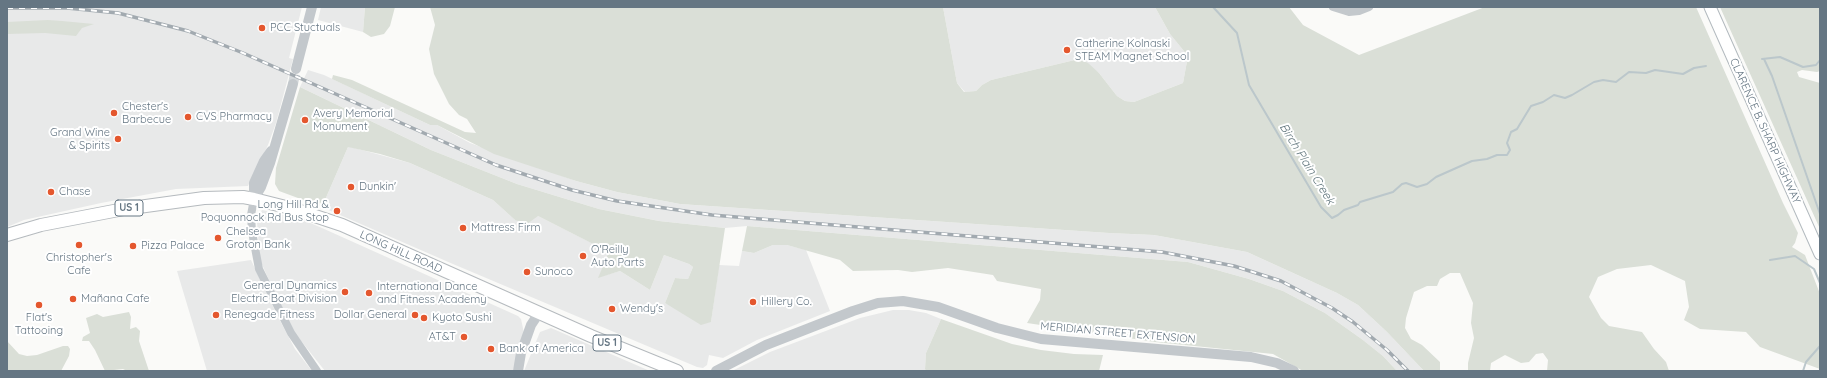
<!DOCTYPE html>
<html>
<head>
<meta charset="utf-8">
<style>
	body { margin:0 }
	#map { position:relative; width:1827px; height:378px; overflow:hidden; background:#fafaf8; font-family:Quicksand,sans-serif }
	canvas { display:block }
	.frame { position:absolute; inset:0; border:8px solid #657683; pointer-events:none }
</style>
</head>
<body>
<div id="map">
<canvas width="1827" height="378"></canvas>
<div class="frame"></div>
</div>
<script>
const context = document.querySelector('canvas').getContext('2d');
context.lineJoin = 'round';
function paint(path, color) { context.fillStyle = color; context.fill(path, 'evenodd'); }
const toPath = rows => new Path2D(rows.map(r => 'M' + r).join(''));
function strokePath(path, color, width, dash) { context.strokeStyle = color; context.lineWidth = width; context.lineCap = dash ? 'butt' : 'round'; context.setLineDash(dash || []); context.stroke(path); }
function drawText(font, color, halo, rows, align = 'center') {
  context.font = font + ' Quicksand,sans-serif'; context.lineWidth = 4; context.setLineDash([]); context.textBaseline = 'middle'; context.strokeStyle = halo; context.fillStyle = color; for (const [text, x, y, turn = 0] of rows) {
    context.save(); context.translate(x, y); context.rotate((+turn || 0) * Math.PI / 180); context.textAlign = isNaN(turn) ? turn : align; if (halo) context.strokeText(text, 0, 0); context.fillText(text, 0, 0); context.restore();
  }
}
paint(toPath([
	[7,7,302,7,289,58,293,59,276,123,268,145,248,186,176,189,101,203,24,220,7,227],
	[321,7,365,7,363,32,318,20],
	[943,7,1155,7,1170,34,1188,56,1183,83,1134,102,1125,101,1117,96,1099,73,1079,59,991,80,982,85,976,91,965,92,957,83],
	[308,70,324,75,430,125,437,125,470,143,576,181,617,192,680,204,1109,233,1154,235,1247,252,1337,293,1358,305,1387,332,1424,371,1397,371,1383,356,1363,340,1325,313,1283,291,1249,279,1188,262,747,226,725,228,659,221,599,209,517,184,431,150,300,87],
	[348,147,351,147,410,163,493,200,515,220,538,216,610,252,599,277,620,271,650,290,664,255,689,264,693,267,688,279,675,278,665,303,711,322,719,265,739,266,742,251,754,253,773,245,787,245,806,250,830,311,757,340,723,358,709,355,707,365,703,368,697,367,453,264,317,205,325,200],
	[262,210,301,219,322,228,518,316,521,319,524,333,513,371,325,371,290,327,260,260,257,222,258,217],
	[251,260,277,315,295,349,312,371,207,371,177,271],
	[893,310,909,310,926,313,941,319,926,353,925,369,926,371,732,371,770,352,860,318],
	[551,328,650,371,524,371,540,332]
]), '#e8e9e9');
paint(toPath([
	[365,7,395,7,390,26,384,34,371,37,363,32],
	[430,7,943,7,957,83,964,92,976,91,982,85,991,80,1079,59,1088,63,1099,73,1117,96,1125,101,1134,102,1183,83,1188,56,1170,34,1155,7,1289,7,1303,25,1359,55,1485,7,1696,7,1783,203,1798,233,1795,243,1792,247,1805,255,1820,294,1820,369,1760,347,1746,332,1700,329,1684,320,1689,307,1685,281,1651,265,1617,269,1598,277,1589,297,1601,318,1609,326,1642,332,1654,349,1666,362,1669,371,1547,371,1548,360,1543,353,1536,354,1529,362,1521,363,1505,355,1491,363,1490,371,1468,371,1468,363,1474,338,1471,323,1473,303,1460,273,1450,273,1440,279,1437,286,1427,286,1414,292,1406,318,1405,328,1411,339,1422,345,1440,362,1440,371,1424,371,1387,332,1358,305,1337,293,1247,252,1154,235,1109,233,680,204,617,192,576,181,494,154,437,125,430,125,332,79,333,75,352,80,465,132,476,133,467,119,459,115,449,104,434,74,429,49,435,25],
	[1720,7,1820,7,1820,71,1817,72,1802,70,1797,72,1799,77,1820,83,1820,229],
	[48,20,62,21,94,24,82,28,76,36,45,33,7,34,7,22],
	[300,87,431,150,517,184,599,209,659,221,725,228,711,322,701,325,665,303,675,278,688,279,693,267,689,264,664,255,650,290,620,271,598,278,609,252,538,216,527,224,515,220,493,200,410,163,380,154,348,147,325,200,317,205,279,191,275,184,276,168],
	[747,226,1188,262,1249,279,1283,291,1325,313,1363,340,1383,356,1397,371,1303,371,1273,354,1155,342,1027,323,1040,300,1041,289,997,281,993,275,948,268,912,272,898,270,853,271,840,260,787,245,773,245,754,253,742,251],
	[129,312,131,317,130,329,136,327,140,331,139,341,149,371,127,371,123,369,105,371,95,350,89,341,82,341,83,337,90,333,86,318,97,314,103,317],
	[941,319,1012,344,1041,350,1074,354,1103,355,1099,371,926,371,925,369,926,353],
	[7,341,19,354,27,356,37,355,63,346,68,346,70,349,69,356,61,371,7,371]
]), '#dadfd7');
strokePath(toPath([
	[1213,7,1237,33,1249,85,1321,207,1332,218,1338,215,1344,210,1358,205,1360,202,1393,192,1402,184,1406,183,1417,187,1427,184,1436,177,1472,161,1487,159,1497,155,1507,155,1510,150,1507,143,1511,132,1517,129,1531,106,1543,102,1554,95,1565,98,1572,95,1594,82,1603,80,1616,82,1629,72,1646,73,1655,70,1683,74,1694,68,1706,66],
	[1762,59,1780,57,1803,67,1816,65,1820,60],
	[1764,59,1772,76,1820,214],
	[1770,260,1795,256,1814,269,1820,283],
	[1803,371,1806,362,1820,346]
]), '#bbc7cb', 2);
strokePath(toPath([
	[293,84,296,69]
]), '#d5d9db', 10, [10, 5]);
const secondary = toPath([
	[1710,7,1820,254]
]);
const primary = toPath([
	[7,235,41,225,124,209,204,198,243,197,254,199,294,209,342,225,591,336,677,371]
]);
strokePath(secondary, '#b3babf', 13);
strokePath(primary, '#b5babe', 14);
strokePath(toPath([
	[1333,7,1349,12,1359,11,1369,7],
	[254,199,251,215,252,232,259,269,291,333,317,371]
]), '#c3c8cc', 8);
strokePath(toPath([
	[296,69,312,7],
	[254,199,261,187,270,163,293,84],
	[254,199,254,183,264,161,271,151],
	[518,371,521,353,531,325,539,313],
	[716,371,766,345,853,311,878,303,903,301,938,307,997,328,1041,339,1251,357,1277,363,1294,371]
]), '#c3c8cc', 10);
strokePath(secondary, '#fff', 11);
strokePath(primary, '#fff', 12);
const rail = toPath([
	[7,8,67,8,118,13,188,31,243,53,496,165,572,190,617,201,712,215,1162,252,1234,266,1281,281,1332,308,1353,322,1387,350,1408,371]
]);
strokePath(rail, '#a2aab0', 3.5);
strokePath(rail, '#fff', 2, [6]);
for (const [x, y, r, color] of [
	[262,28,4,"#e4572e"],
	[1067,50,4,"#e4572e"],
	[114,113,4,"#e4572e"],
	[188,117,4,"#e4572e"],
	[305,120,4,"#e4572e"],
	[118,139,4,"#e4572e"],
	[351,187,4,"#e4572e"],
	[51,192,4,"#e4572e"],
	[337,211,4,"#e4572e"],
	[463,228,4,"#e4572e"],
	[218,238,4,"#e4572e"],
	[79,245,4,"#e4572e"],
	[133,246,4,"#e4572e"],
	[583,256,4,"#e4572e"],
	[527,272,4,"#e4572e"],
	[345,292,4,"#e4572e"],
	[369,293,4,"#e4572e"],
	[73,299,4,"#e4572e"],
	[753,302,4,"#e4572e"],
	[39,305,4,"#e4572e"],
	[612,309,4,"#e4572e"],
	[216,315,4,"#e4572e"],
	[415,315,4,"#e4572e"],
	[424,318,4,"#e4572e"],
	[464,337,4,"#e4572e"],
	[491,349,4,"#e4572e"]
]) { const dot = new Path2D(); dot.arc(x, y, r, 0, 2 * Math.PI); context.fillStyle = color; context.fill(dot); strokePath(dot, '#fff', 1.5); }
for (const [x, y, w] of [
	[129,208,28],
	[607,343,28]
]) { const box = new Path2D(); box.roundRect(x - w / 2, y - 8, w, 16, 3); context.fillStyle = '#fff'; context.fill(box); strokePath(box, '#657683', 1); }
drawText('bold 10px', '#657683', null, [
	["US 1",129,208],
	["US 1",607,343]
]);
drawText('11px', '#657683', '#fff', [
	["PCC Stuctuals",270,28],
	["Catherine Kolnaski",1075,44],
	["STEAM Magnet School",1075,57],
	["Chester's",122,107],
	["Barbecue",122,120],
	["Avery Memorial",313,114],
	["Monument",313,127],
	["CVS Pharmacy",196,117],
	["Grand Wine",110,133,"right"],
	["& Spirits",110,146,"right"],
	["Dunkin'",359,187],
	["Chase",59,192],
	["Long Hill Rd &",329,205,"right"],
	["Poquonnock Rd Bus Stop",329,218,"right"],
	["Mattress Firm",471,228],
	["Chelsea",226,232],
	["Groton Bank",226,245],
	["Pizza Palace",141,246],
	["O'Reilly",591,250],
	["Auto Parts",591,263],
	["Christopher's",79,258,"center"],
	["Cafe",79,271,"center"],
	["Sunoco",535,272],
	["General Dynamics",337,286,"right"],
	["Electric Boat Division",337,299,"right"],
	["International Dance",377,287],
	["and Fitness Academy",377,300],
	["Mañana Cafe",81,299],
	["Hillery Co.",761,302],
	["Wendy's",620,309],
	["Renegade Fitness",224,315],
	["Dollar General",407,315,"right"],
	["Flat's",39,318,"center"],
	["Tattooing",39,331,"center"],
	["Kyoto Sushi",432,318],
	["AT&T",456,337,"right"],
	["Bank of America",499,349]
], 'left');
drawText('11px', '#657683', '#fff', [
	["CLARENCE B. SHARP HIGHWAY",1765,131,66],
	["LONG HILL ROAD",401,252,24],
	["MERIDIAN STREET EXTENSION",1118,333,5]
]);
drawText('italic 12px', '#60757c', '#fff', [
	["Birch Plain Creek",1307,164,58]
]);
</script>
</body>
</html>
